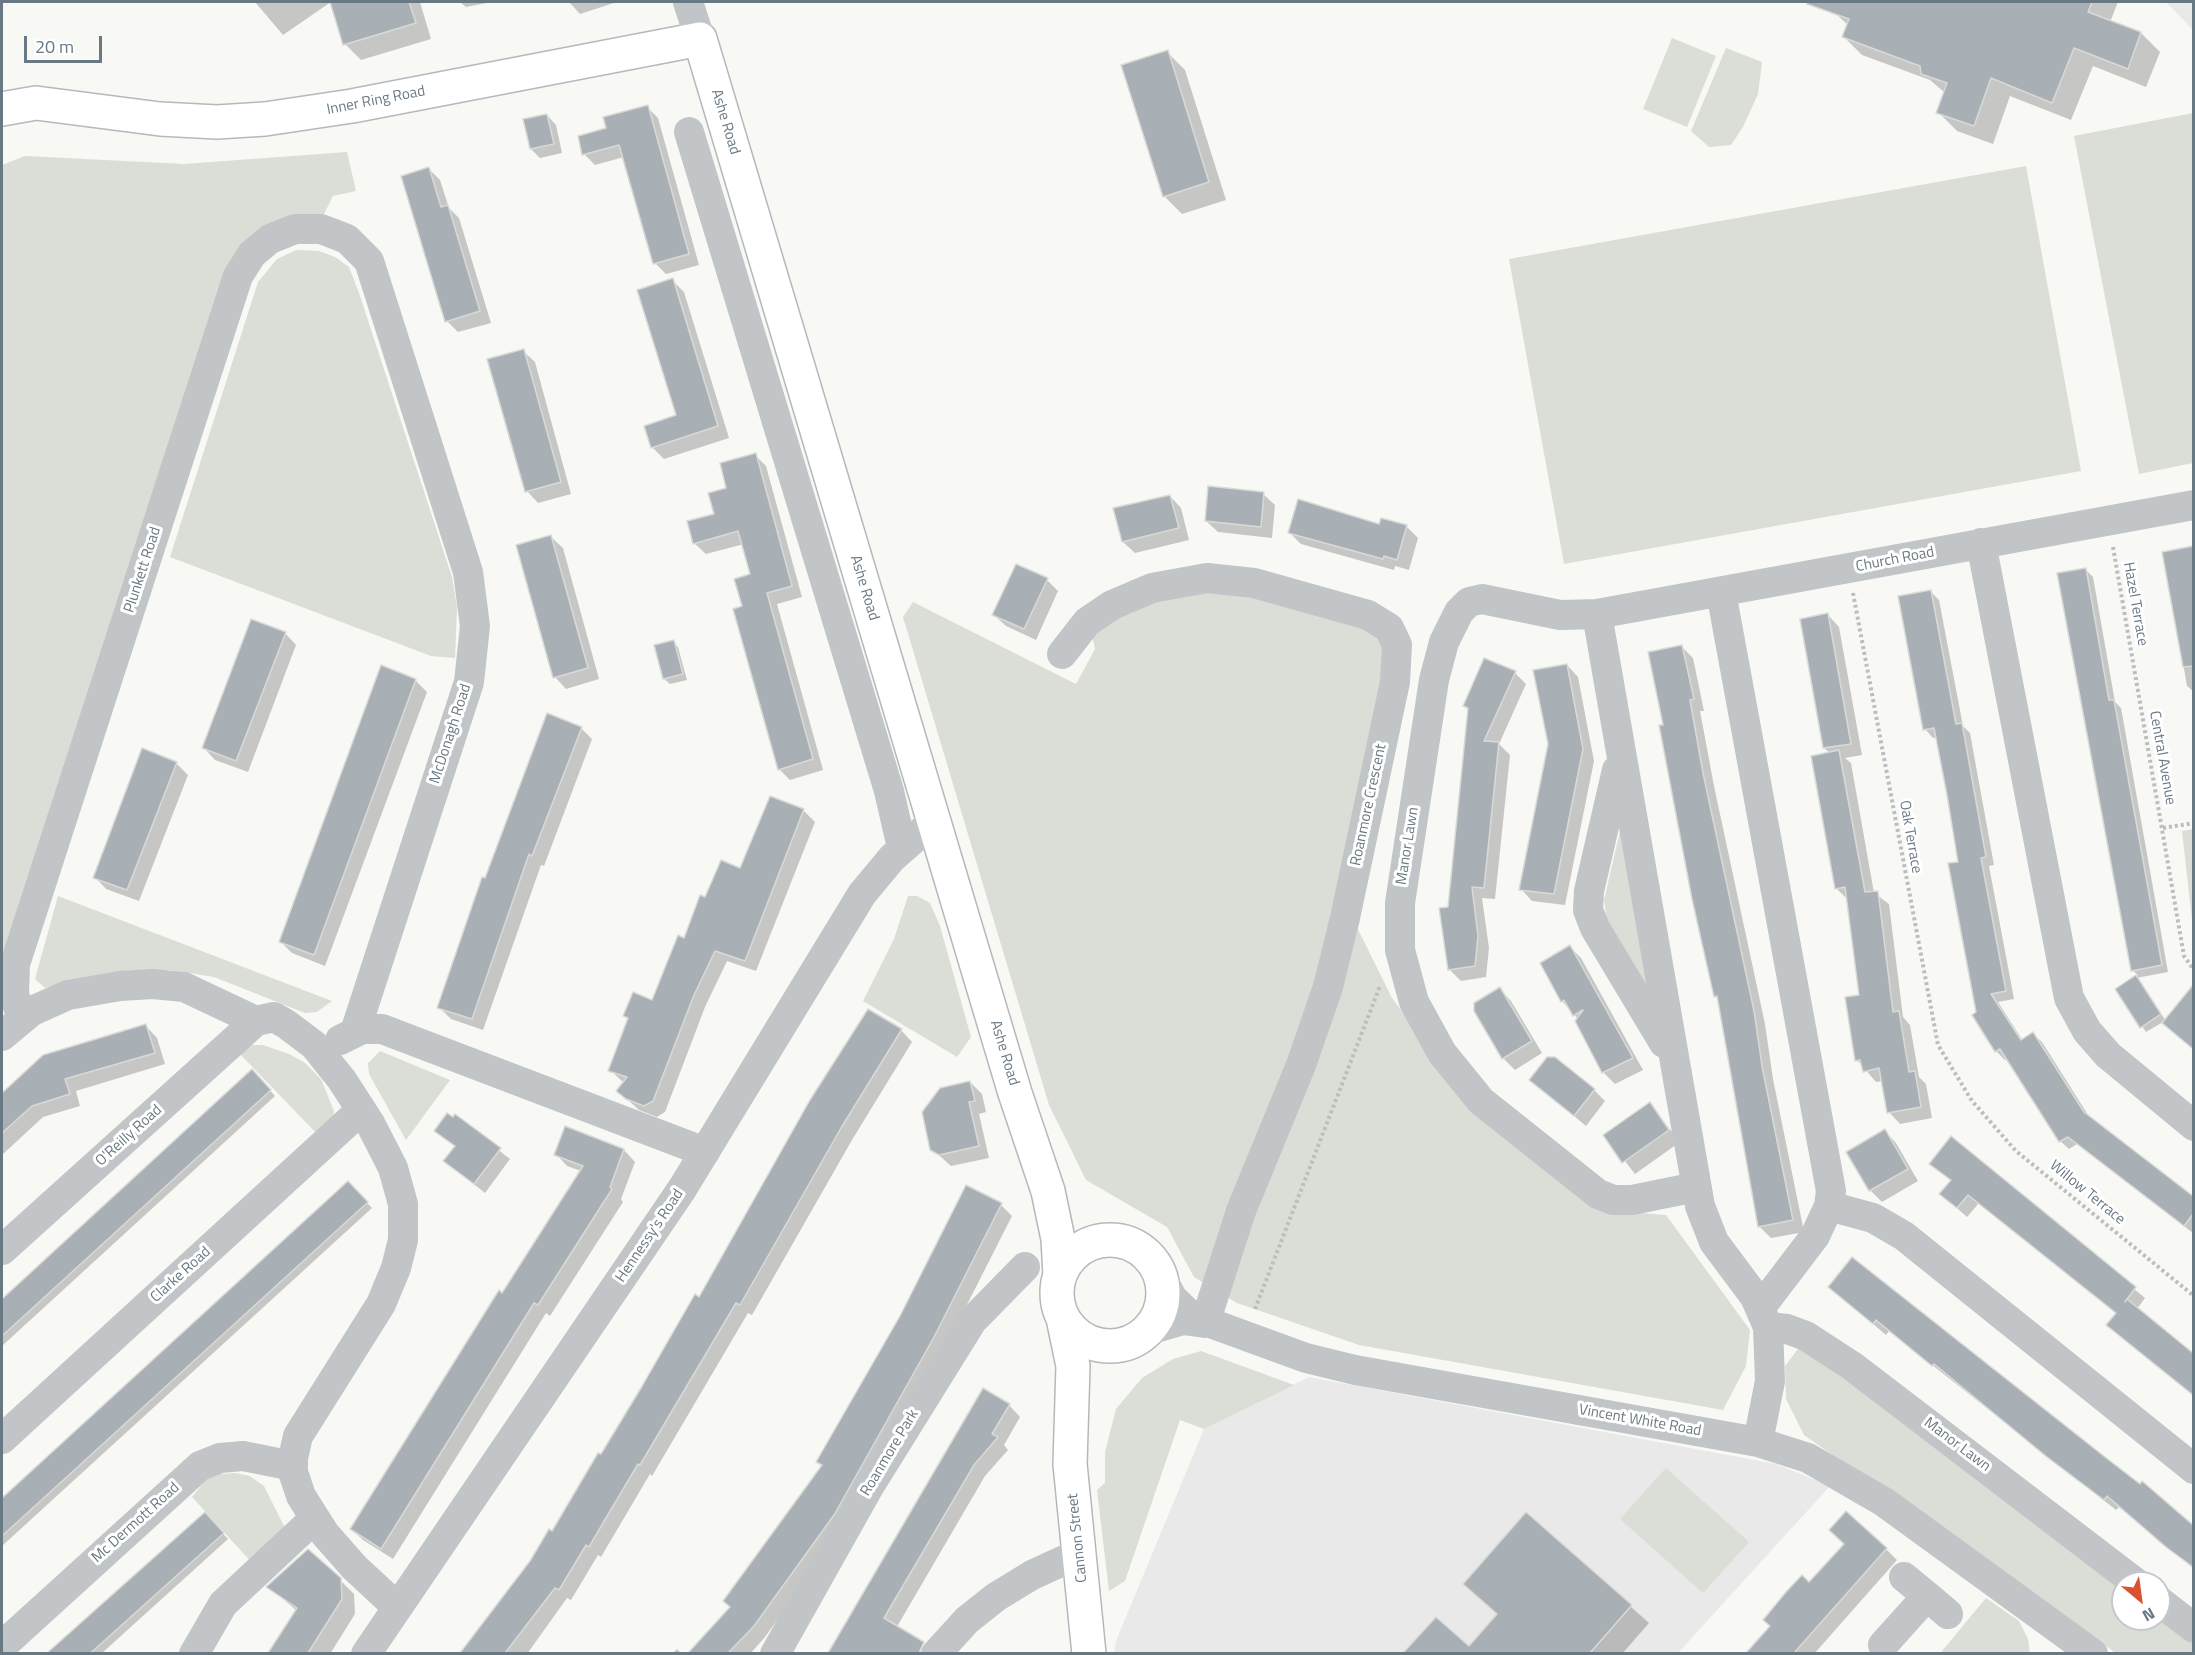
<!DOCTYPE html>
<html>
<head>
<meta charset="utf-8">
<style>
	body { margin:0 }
	#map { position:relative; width:2195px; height:1655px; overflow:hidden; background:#f8f8f5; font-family:"Titillium Web",sans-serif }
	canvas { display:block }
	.frame { position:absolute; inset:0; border:3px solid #687984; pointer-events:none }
	.north { position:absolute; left:2111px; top:1571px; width:60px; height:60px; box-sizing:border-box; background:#fff; border:2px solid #c3c9ce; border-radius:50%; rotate:151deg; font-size:16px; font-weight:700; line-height:24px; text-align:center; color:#687984 }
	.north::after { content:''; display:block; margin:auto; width:21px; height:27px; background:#db5232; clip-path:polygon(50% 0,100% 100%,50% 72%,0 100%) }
	.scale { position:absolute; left:24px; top:36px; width:78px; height:27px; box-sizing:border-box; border:3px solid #687984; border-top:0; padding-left:8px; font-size:18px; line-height:21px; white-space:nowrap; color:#687984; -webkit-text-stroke:4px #fff; paint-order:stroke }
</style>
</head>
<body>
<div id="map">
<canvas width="2195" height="1655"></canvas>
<div class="frame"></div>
<div class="north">N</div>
<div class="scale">20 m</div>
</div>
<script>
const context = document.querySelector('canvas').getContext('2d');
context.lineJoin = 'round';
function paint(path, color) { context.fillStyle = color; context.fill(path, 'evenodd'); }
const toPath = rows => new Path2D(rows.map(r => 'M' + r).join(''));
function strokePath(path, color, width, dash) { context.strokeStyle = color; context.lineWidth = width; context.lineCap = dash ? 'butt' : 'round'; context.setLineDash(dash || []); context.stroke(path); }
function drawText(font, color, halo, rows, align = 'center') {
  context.font = font + ' "Titillium Web",sans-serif'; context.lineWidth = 6; context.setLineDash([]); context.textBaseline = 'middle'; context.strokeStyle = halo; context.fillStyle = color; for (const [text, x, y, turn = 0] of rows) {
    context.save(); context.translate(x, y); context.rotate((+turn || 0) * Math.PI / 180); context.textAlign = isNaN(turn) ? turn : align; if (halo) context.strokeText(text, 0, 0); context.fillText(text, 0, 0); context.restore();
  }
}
paint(toPath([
	[2166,2,2193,2,2193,30],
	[1309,1377,1776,1464,1830,1486,1678,1653,1114,1654,1116,1641,1204,1429]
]), '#e8e9e8');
paint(toPath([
	[1672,38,1716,56,1687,127,1643,109],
	[1726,48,1762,62,1758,94,1743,127,1731,145,1709,147,1691,131],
	[2193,113,2193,463,2139,474,2074,136],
	[347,152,356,191,333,196,322,218,251,235,2,969,2,165,25,156,184,164],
	[2026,166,2081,471,1564,564,1509,259],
	[296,250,319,251,335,257,349,267,359,293,452,577,457,607,455,658,431,656,170,557,258,282,277,259],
	[1246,585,1373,631,1387,656,1340,893,1392,998,1479,1114,1601,1210,1666,1215,1750,1330,1746,1366,1723,1410,1359,1345,1237,1303,1194,1277,1167,1227,1086,1180,1049,1105,903,617,913,602,1076,684,1095,649,1090,627,1156,594],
	[2193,829,2194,829,2193,929,2182,831],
	[1620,831,1648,991,1607,921,1604,900],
	[58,896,332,1001,317,1012,305,1013,214,977,170,970,121,971,45,988,35,979],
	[908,896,917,896,930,903,940,926,971,1037,957,1057,863,1001,894,939],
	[246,1045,263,1045,289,1054,305,1063,321,1079,334,1111,332,1126,322,1139,236,1050],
	[380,1051,450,1080,406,1140,369,1074,368,1063],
	[1798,1349,1817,1352,2123,1588,2123,1619,2159,1619,2159,1617,2193,1644,2193,1653,2116,1653,1804,1435,1786,1399,1785,1366],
	[1201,1351,1294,1385,1204,1429,1180,1420,1125,1581,1109,1591,1097,1490,1105,1483,1105,1452,1116,1409,1142,1378,1173,1359],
	[1666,1468,1749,1542,1703,1593,1620,1519],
	[235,1473,250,1476,264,1486,285,1528,254,1565,192,1497,206,1480,219,1474],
	[1986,1598,2019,1621,2028,1639,2030,1653,1944,1653,1942,1651]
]), '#daded6');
paint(toPath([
	[255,2,331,2,283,35],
	[332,2,420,2,431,39,361,60,345,44],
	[460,2,492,2,466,7],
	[569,2,617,2,580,14],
	[1841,2,2118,2,2110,22,2141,33,2160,52,2146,87,2093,66,2071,120,2010,96,1993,144,1957,131,1938,112,1945,93,1930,80,1862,55,1844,37,1848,25,1836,14],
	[1167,52,1185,70,1226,200,1182,214,1164,196],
	[647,107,658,118,699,265,666,274,655,263,624,157,595,165,584,154],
	[547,115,556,125,562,153,540,158,531,149],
	[429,169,440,180,449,208,459,218,491,323,458,332,447,321],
	[672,280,684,292,729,438,664,459,652,447,677,416],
	[523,351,535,362,571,494,538,503,527,491],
	[755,455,766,466,802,597,777,604,823,770,790,780,779,769,744,607,752,575,744,544,706,554,694,543,716,515,728,489],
	[1263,494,1275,505,1272,538,1218,532,1206,521],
	[1170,496,1181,508,1189,540,1135,553,1123,542],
	[1380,526,1406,526,1418,538,1409,570,1395,566,1394,570,1301,544,1289,532],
	[551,537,563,548,599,679,566,689,555,677],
	[2193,548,2194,548,2194,692,2187,686,2164,553],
	[2085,569,2093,577,2115,702,2121,708,2168,972,2136,978,2166,1021,2183,999,2194,1008,2194,1048,2163,1022,2146,1032,2117,989,2138,975,2132,970],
	[1047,580,1058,591,1036,640,1006,626,994,615],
	[1931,592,1939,600,1963,726,1970,733,1994,865,1989,866,2014,999,1998,1002,2023,1041,2033,1034,2042,1042,2090,1118,2194,1198,2193,1233,2077,1144,2069,1149,2060,1141,2008,1058,2005,1060,1996,1051,1974,1016,1978,1013,1960,863,1937,737,1933,738,1925,729],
	[1828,615,1839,627,1862,755,1845,758,1851,763,1874,893,1889,904,1903,1017,1910,1025,1919,1077,1926,1084,1932,1118,1900,1124,1889,1112,1883,1081,1876,1082,1857,1060,1861,996,1848,900,1836,888,1830,753,1824,748],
	[285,633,296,645,248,772,215,760,204,748],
	[673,642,678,647,687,680,670,684,664,679,656,646],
	[1681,646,1693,658,1704,711,1700,711,1714,786,1765,1024,1773,1079,1804,1232,1771,1238,1759,1226,1720,1000,1715,996,1665,726],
	[1567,665,1578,677,1594,761,1565,905,1532,901,1521,889],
	[1515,673,1526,684,1499,744,1510,755,1495,899,1482,898,1489,948,1486,977,1461,981,1450,970,1450,908,1469,710,1465,706],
	[415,680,427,692,325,966,292,953,281,942],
	[581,728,592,739,544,866,541,865,483,1030,451,1019,439,1007,486,880],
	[176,763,188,775,139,901,106,889,95,877],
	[803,810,815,822,756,971,727,961,705,1007,665,1112,657,1117,639,1110,618,1091,624,1083,610,1070,629,1020,625,1015,653,1002,706,899],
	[1570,947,1581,958,1643,1070,1615,1084,1604,1073,1578,1019,1562,1001],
	[1500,989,1511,1001,1542,1053,1515,1070,1503,1058],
	[146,1026,157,1038,165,1064,76,1091,80,1106,43,1117,2,1155,2,1095,44,1056],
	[901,1030,912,1042,852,1140,752,1315,748,1313,652,1476,650,1474,601,1557,598,1555,571,1600,567,1598,527,1654,462,1654,553,1533,700,1299],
	[252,1071,275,1096,2,1346,2,1299],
	[1531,1080,1594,1090,1605,1101,1586,1126],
	[970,1082,982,1094,986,1112,979,1114,989,1158,951,1166,932,1149],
	[1650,1104,1680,1142,1635,1174,1605,1136],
	[455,1116,510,1159,485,1193,445,1161,455,1147,436,1131],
	[566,1128,624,1150,635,1162,621,1199,623,1202,550,1316,546,1313,393,1559,363,1540,351,1529,581,1171,567,1166,556,1154],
	[1885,1131,1896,1143,1918,1181,1882,1202,1870,1190,1848,1152],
	[1951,1138,2145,1298,2137,1309,2194,1354,2194,1395,2118,1334,2117,1314,1979,1203,1967,1217,1941,1194,1951,1181,1931,1164],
	[348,1183,372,1208,2,1546,2,1499],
	[1001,1205,1012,1216,945,1348,845,1526,765,1637,750,1654,690,1654,731,1608,823,1466,818,1462],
	[1830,1287,2140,1486,2143,1483,2194,1525,2194,1569,2119,1507,2116,1510,1889,1331,1886,1335],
	[984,1391,1009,1405,1020,1417,1004,1445,1008,1450,985,1476,881,1654,829,1654],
	[205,1514,228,1539,101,1654,56,1654],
	[1527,1514,1649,1623,1622,1654,1405,1654,1436,1619,1469,1648,1498,1615,1465,1584],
	[1886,1549,1897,1560,1814,1654,1747,1654,1771,1626],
	[340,1580,354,1594,355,1614,330,1654,269,1654,297,1611,269,1587],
	[677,1649,682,1654,672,1654]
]), '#0003');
const building = toPath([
	[330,2,409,2,416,23,343,45,330,2],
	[1807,2,2092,2,2088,12,2141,32,2128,69,2074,48,2052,103,1991,78,1974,126,1936,113,1947,83,1921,74,1920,66,1842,37,1849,19,1807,4,1807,2],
	[1168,50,1209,182,1163,197,1121,65,1168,50],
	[648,105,689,254,653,264,619,145,582,155,578,136,606,128,603,117,648,105],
	[547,114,554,144,530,149,523,119,547,114],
	[429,167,441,207,448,205,480,311,445,322,401,176,429,167],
	[673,278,718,426,651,448,644,426,676,415,637,290,673,278],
	[524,349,561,482,525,492,487,359,524,349],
	[756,453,792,586,767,593,813,759,778,770,733,609,742,606,734,579,750,574,738,531,693,544,687,521,714,514,708,493,726,488,720,463,756,453],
	[1208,486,1264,492,1261,527,1205,521,1208,486],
	[1170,495,1179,528,1122,542,1113,508,1170,495],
	[1298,499,1379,524,1381,518,1407,525,1397,560,1384,556,1383,559,1288,533,1298,499],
	[551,535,588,668,553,678,516,545,551,535],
	[2193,546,2193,666,2183,667,2162,552,2193,546],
	[1016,564,1048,578,1024,629,992,615,1016,564],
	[2086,568,2109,700,2114,700,2162,965,2131,971,2057,573,2086,568],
	[1931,590,1956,724,1962,723,1986,857,1981,858,2006,991,1991,994,2021,1040,2033,1032,2084,1112,2193,1196,2193,1214,2184,1226,2068,1137,2059,1142,2000,1049,1995,1052,1972,1015,1976,1012,1948,863,1958,862,1947,795,1934,728,1923,730,1898,596,1931,590],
	[1828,613,1851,744,1823,748,1800,619,1828,613],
	[251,619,286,632,236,761,202,748,251,619],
	[674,640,683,674,663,679,654,645,674,640],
	[1682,645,1694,699,1690,700,1703,773,1754,1011,1762,1066,1793,1220,1758,1227,1717,996,1714,997,1692,899,1659,725,1663,725,1648,652,1682,645],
	[1484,658,1516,671,1484,741,1499,742,1484,888,1472,887,1478,936,1475,966,1448,970,1439,908,1448,907,1468,708,1463,706,1484,658],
	[1567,664,1583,749,1554,894,1519,890,1548,744,1533,670,1567,664],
	[381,665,416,679,314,955,279,942,381,665],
	[547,713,582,727,532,856,529,854,472,1019,437,1008,482,877,485,878,547,713],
	[142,748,177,762,127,890,93,878,142,748],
	[1839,750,1865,892,1878,891,1893,1012,1899,1011,1909,1072,1915,1071,1921,1107,1887,1113,1879,1068,1863,1072,1860,1060,1855,1061,1845,997,1859,995,1845,887,1835,889,1811,756,1839,750],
	[770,796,804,809,745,961,715,951,694,995,653,1101,644,1106,626,1099,616,1091,627,1077,608,1071,628,1018,623,1016,633,992,652,1000,678,935,684,938,700,895,705,897,721,860,740,868,770,796],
	[1570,945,1633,1058,1602,1073,1575,1021,1583,1010,1573,1016,1564,1000,1561,1002,1540,963,1570,945],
	[2136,975,2161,1014,2140,1028,2115,989,2136,975],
	[2193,985,2193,1049,2162,1023,2193,985],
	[1500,987,1532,1041,1502,1059,1474,1011,1474,1003,1500,987],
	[868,1009,902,1029,841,1128,740,1305,736,1303,640,1465,638,1464,603,1523,589,1547,586,1545,559,1590,555,1588,505,1653,460,1653,530,1561,549,1529,552,1531,598,1453,601,1454,641,1388,695,1294,699,1297,810,1100,868,1009],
	[146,1024,155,1053,65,1079,70,1094,32,1106,2,1133,2,1093,43,1055,146,1024],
	[1547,1057,1555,1057,1595,1089,1574,1116,1529,1080,1547,1057],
	[252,1069,271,1090,2,1336,2,1299,252,1069],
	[970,1081,975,1101,969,1102,979,1146,939,1155,930,1150,922,1112,940,1088,970,1081],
	[1650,1102,1669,1130,1622,1163,1603,1135,1650,1102],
	[447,1113,453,1117,455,1114,501,1148,474,1184,443,1161,455,1146,434,1131,447,1113],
	[565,1126,624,1149,610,1187,612,1189,538,1305,534,1303,381,1549,350,1529,499,1290,502,1293,583,1166,554,1155,565,1126],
	[1885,1129,1908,1169,1869,1191,1846,1152,1885,1129],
	[1951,1136,2136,1287,2125,1302,2127,1299,2193,1353,2193,1395,2106,1325,2116,1313,1968,1195,1957,1208,1939,1194,1951,1180,1929,1164,1951,1136],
	[348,1181,368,1202,2,1536,2,1498,348,1181],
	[966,1185,1002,1203,934,1337,834,1515,754,1626,728,1653,688,1653,730,1607,723,1601,822,1465,816,1462,900,1316,966,1185],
	[1852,1257,2105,1457,2140,1484,2142,1481,2193,1525,2193,1567,2166,1547,2107,1496,2104,1500,2047,1457,1934,1364,1932,1366,1876,1320,1873,1324,1828,1287,1852,1257],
	[983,1388,1010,1404,992,1434,998,1437,974,1465,884,1618,924,1642,919,1653,828,1653,983,1388],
	[1846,1511,1887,1548,1794,1653,1746,1653,1770,1626,1763,1620,1786,1592,1802,1575,1809,1582,1844,1544,1829,1530,1846,1511],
	[205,1512,224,1533,94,1650,90,1653,47,1653,205,1512],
	[1526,1512,1632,1605,1590,1653,1403,1653,1436,1617,1469,1646,1497,1614,1463,1584,1526,1512],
	[308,1549,341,1578,342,1599,308,1653,268,1653,297,1608,266,1587,308,1549]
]);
paint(building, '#a8b0b5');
strokePath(building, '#d9d9d7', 1.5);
const major = toPath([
	[2,109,36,103,160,119,217,122,265,119,352,106,700,39,1015,1093,1048,1191,1058,1239,1060,1275],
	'1057 1293a53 53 0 1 1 106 0a53 53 0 1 1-106 0Z',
	[1063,1318,1073,1366,1070,1464,1089,1654]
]);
strokePath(major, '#b4b9bc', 36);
strokePath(toPath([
	[2113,547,2184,956,2194,970],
	[1853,593,1938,1045,1972,1101,2016,1151,2194,1296],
	[2163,828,2194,823],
	[1255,1309,1380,986]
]), '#bbbec0', 4, [3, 3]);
strokePath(toPath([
	[688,2,700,39],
	[689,132,889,791,902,848],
	[1981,543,2069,998,2087,1031,2108,1055,2194,1126],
	[1721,592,1831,1191,1829,1206,1815,1236,1761,1307],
	[1597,614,1700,1206,1714,1242,1755,1297,1768,1327,1770,1381,1758,1442],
	[1062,654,1087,622,1112,605,1152,588,1207,578,1254,583,1368,615,1389,628,1397,645,1395,682,1345,918,1328,987,1301,1065,1241,1211,1205,1323],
	[1617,770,1589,891,1588,910,1595,928,1664,1043],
	[22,1019,14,994,15,964,238,276,252,254,270,239,295,229,321,229,347,239,369,261,468,572,475,626,469,682,355,1032],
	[2,1036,32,1011,68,995,120,986,153,984,184,987,256,1021,274,1017,286,1024,314,1045,342,1080,371,1125,393,1168,403,1204,403,1240,396,1268,381,1304,298,1436,293,1458,293,1472,301,1496,325,1534,354,1567,397,1607],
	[340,1040,362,1029,382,1029,705,1152],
	[1696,1187,1632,1200,1613,1200,1598,1194,1481,1101,1442,1053,1414,1002,1400,950,1400,903,1434,680,1444,642,1459,612,1469,602,1482,599,1560,615,1597,614,2194,505],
	[1829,1206,1873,1218,1904,1236,2194,1469],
	[2,1250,256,1021],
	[1158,1272,1173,1299,1191,1316,1306,1358,1355,1370,1758,1442,1808,1458,1884,1502,2093,1654],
	[1768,1327,1787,1329,1806,1336,1852,1366,2136,1583],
	[1148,1330,1183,1320,1205,1323],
	[2,1439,361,1110],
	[1927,1596,1948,1614],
	[2159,1601,2194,1628],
	[1883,1645,1927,1596,1904,1577],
	[2,1646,200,1466,220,1458,243,1456,293,1466],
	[194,1654,223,1604,314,1519],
	[366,1654,682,1189,862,894,892,858,934,821],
	[775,1654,870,1485,972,1321,1025,1267],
	[936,1654,967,1620,996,1597,1032,1575,1080,1553]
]), '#c1c5c8', 30);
strokePath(major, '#fff', 33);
drawText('15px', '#687984', '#fff', [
	["Inner Ring Road",376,101,-11],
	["Ashe Road",725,122,73],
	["Church Road",1895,560,-11],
	["Plunkett Road",143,570,-72],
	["Ashe Road",864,588,73],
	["Hazel Terrace",2135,604,80],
	["McDonagh Road",451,734,-72],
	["Central Avenue",2162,758,80],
	["Roanmore Crescent",1369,805,-78],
	["Oak Terrace",1910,837,80],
	["Manor Lawn",1408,846,-81],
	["Ashe Road",1004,1053,73],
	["O'Reilly Road",129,1136,-42],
	["Willow Terrace",2087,1193,39],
	["Hennessy's Road",650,1236,-56],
	["Clarke Road",181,1275,-42],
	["Vincent White Road",1640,1421,10],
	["Manor Lawn",1957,1445,37],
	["Roanmore Park",890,1453,-59],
	["Mc Dermott Road",136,1523,-42],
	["Cannon Street",1078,1538,-96]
]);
</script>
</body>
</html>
